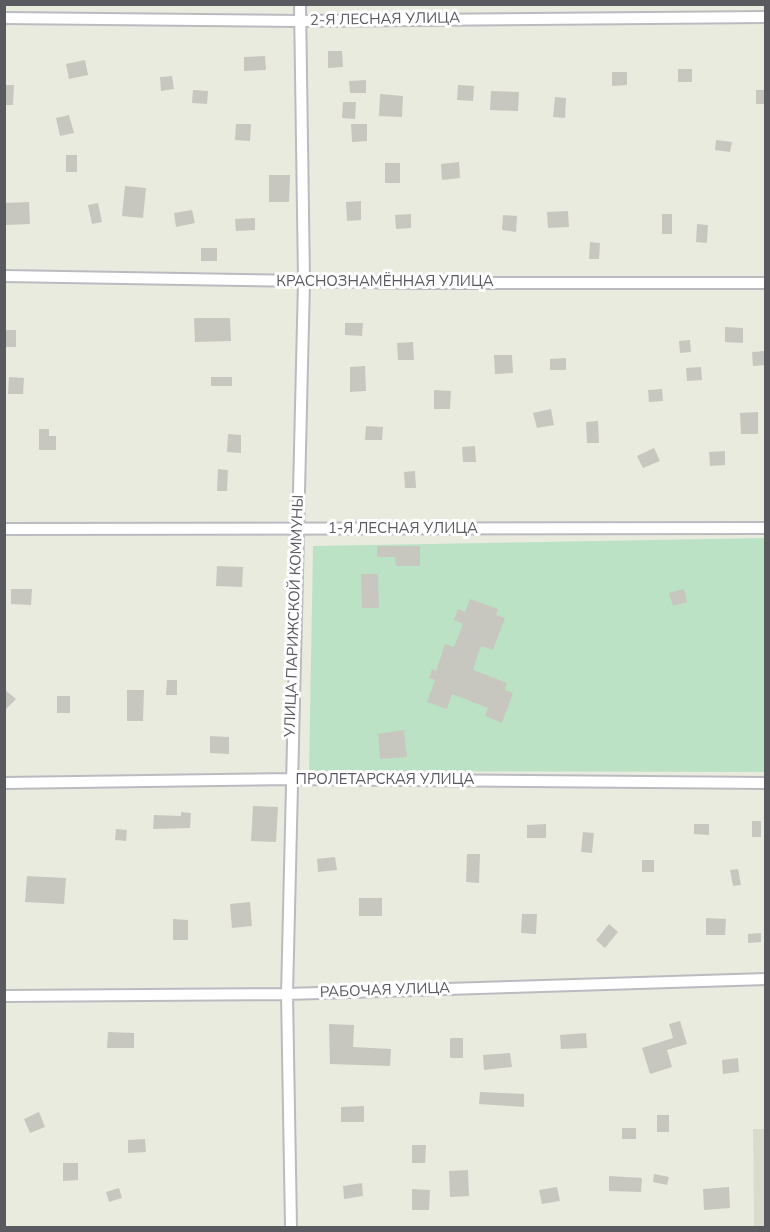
<!DOCTYPE html>
<html>
<head>
<meta charset="utf-8">
<style>
	body { margin:0 }
	#map { position:relative; width:770px; height:1232px; overflow:hidden; background:#eaebdf; font-family:"Nunito Sans",sans-serif }
	canvas { display:block }
	.frame { position:absolute; inset:0; border:6px solid #585a60; pointer-events:none }
</style>
</head>
<body>
<div id="map">
<canvas width="770" height="1232"></canvas>
<div class="frame"></div>
</div>
<script>
const context = document.querySelector('canvas').getContext('2d');
context.lineJoin = 'round';
function paint(path, color) { context.fillStyle = color; context.fill(path, 'evenodd'); }
const toPath = rows => new Path2D(rows.map(r => 'M' + r).join(''));
function strokePath(path, color, width, dash) { context.strokeStyle = color; context.lineWidth = width; context.lineCap = dash ? 'butt' : 'round'; context.setLineDash(dash || []); context.stroke(path); }
function drawText(font, color, halo, rows, align = 'center') {
  context.font = font + ' "Nunito Sans",sans-serif'; context.lineWidth = 6; context.setLineDash([]); context.textBaseline = 'middle'; context.strokeStyle = halo; context.fillStyle = color; for (const [text, x, y, turn = 0] of rows) {
    context.save(); context.translate(x, y); context.rotate((+turn || 0) * Math.PI / 180); context.textAlign = isNaN(turn) ? turn : align; if (halo) context.strokeText(text, 0, 0); context.fillText(text, 0, 0); context.restore();
  }
}
paint(toPath([
	[753,1129,765,1129,765,1227,754,1227]
]), '#dadbce');
paint(toPath([
	[765,538,765,772,309,771,313,546]
]), '#bce2c6');
paint(toPath([
	[328,51,342,51,343,67,328,68],
	[265,56,266,70,244,71,244,57],
	[85,60,88,75,69,79,66,64],
	[678,69,692,69,692,82,678,82],
	[612,72,627,72,627,85,612,86],
	[172,76,174,89,161,91,160,77],
	[366,80,366,93,350,93,349,81],
	[4,85,14,85,13,105,4,105],
	[458,85,474,86,473,101,457,100],
	[193,90,208,91,207,104,192,103],
	[756,90,765,90,765,104,756,104],
	[491,91,519,92,518,111,490,110],
	[380,94,403,96,402,117,379,116],
	[555,97,566,98,565,118,553,117],
	[343,102,356,102,355,119,342,118],
	[69,115,74,133,60,136,56,118],
	[236,124,251,124,250,141,235,140],
	[351,124,367,124,367,141,352,142],
	[716,140,732,142,730,152,715,150],
	[66,155,77,155,77,172,66,172],
	[459,162,460,178,442,180,441,164],
	[385,163,400,163,400,183,385,183],
	[269,175,290,175,289,202,269,202],
	[125,186,146,188,143,218,122,216],
	[361,201,361,220,347,221,346,202],
	[29,202,30,224,5,225,4,203],
	[98,203,102,222,92,224,88,205],
	[192,210,195,223,176,227,174,213],
	[568,211,569,227,548,228,547,212],
	[411,214,411,228,396,229,395,215],
	[662,214,672,214,672,234,662,234],
	[503,215,517,216,516,232,502,230],
	[255,218,255,230,236,231,235,219],
	[697,224,708,225,707,243,696,242],
	[590,242,600,243,599,259,589,259],
	[201,248,217,248,217,261,201,261],
	[194,318,230,318,231,341,195,342],
	[345,323,363,323,362,336,345,335],
	[725,327,743,328,743,343,725,342],
	[4,330,16,330,16,347,4,347],
	[690,340,691,352,680,353,679,341],
	[413,342,414,360,398,360,397,343],
	[765,351,765,365,753,366,752,352],
	[494,355,512,355,513,373,495,374],
	[566,358,566,370,550,370,550,359],
	[365,366,366,391,350,392,350,367],
	[701,367,702,380,687,381,686,368],
	[9,377,24,378,23,394,8,394],
	[211,377,232,377,232,386,211,386],
	[662,389,663,401,649,402,648,390],
	[434,390,451,391,450,409,434,409],
	[551,409,554,425,537,428,533,413],
	[758,412,758,434,741,434,740,413],
	[598,421,599,443,587,443,586,422],
	[366,426,383,427,382,440,365,440],
	[39,429,49,429,49,436,56,436,56,450,39,450],
	[228,434,241,435,241,453,227,452],
	[475,446,476,462,463,462,462,447],
	[654,448,660,461,643,468,637,456],
	[725,451,725,465,710,466,709,452],
	[218,469,228,470,227,491,217,491],
	[415,471,416,488,405,488,404,472],
	[377,546,420,546,420,566,396,566,395,557,377,557],
	[217,566,243,567,242,587,216,586],
	[361,574,378,574,379,608,362,608],
	[11,589,32,589,31,605,11,604],
	[684,589,687,602,673,606,669,593],
	[470,599,498,609,496,615,505,618,493,650,481,646,473,670,507,683,505,690,513,693,502,723,485,716,488,708,452,694,447,709,427,702,435,680,429,678,432,669,436,671,445,644,454,647,463,624,454,620,458,609,465,612],
	[167,680,177,680,177,695,166,695],
	[4,689,16,699,4,711],
	[127,690,144,690,143,721,127,721],
	[57,696,70,696,70,713,57,713],
	[404,730,407,757,380,759,378,734],
	[210,736,229,737,229,754,210,753],
	[253,806,278,807,276,842,251,841],
	[181,812,191,813,190,828,153,829,154,815,181,816],
	[752,821,761,821,761,837,752,837],
	[546,824,546,838,527,838,527,825],
	[694,824,709,824,709,835,694,834],
	[116,829,127,830,126,841,115,840],
	[583,832,594,833,592,853,581,852],
	[467,854,480,854,479,883,466,882],
	[335,857,337,870,318,872,317,859],
	[642,860,654,860,654,872,642,872],
	[738,869,741,885,733,886,730,870],
	[27,876,66,878,64,904,25,902],
	[359,898,382,898,382,916,359,916],
	[250,902,252,926,232,928,230,904],
	[522,914,537,914,536,934,521,933],
	[706,918,726,919,725,935,706,935],
	[173,919,188,920,188,940,173,940],
	[609,924,618,932,605,948,596,940],
	[761,933,761,942,748,943,748,934],
	[680,1021,687,1044,667,1050,672,1067,650,1074,642,1048,673,1038,669,1024],
	[329,1024,354,1025,353,1047,391,1049,390,1066,330,1064],
	[108,1032,134,1033,134,1048,107,1048],
	[586,1033,587,1048,561,1049,560,1035],
	[450,1038,463,1038,463,1058,450,1058],
	[510,1053,512,1067,484,1070,483,1055],
	[738,1058,739,1072,723,1074,722,1060],
	[480,1092,524,1094,524,1107,479,1104],
	[364,1106,364,1122,341,1122,341,1107],
	[39,1112,45,1127,30,1133,24,1119],
	[657,1115,669,1115,669,1132,657,1132],
	[622,1128,636,1128,636,1139,622,1139],
	[145,1139,146,1152,128,1153,128,1140],
	[412,1145,426,1145,425,1163,412,1163],
	[63,1163,78,1163,78,1180,63,1181],
	[468,1170,469,1196,450,1197,449,1171],
	[654,1174,669,1177,667,1185,653,1182],
	[609,1176,642,1178,641,1192,609,1191],
	[362,1183,363,1196,344,1199,343,1186],
	[557,1187,560,1201,542,1204,539,1190],
	[729,1187,730,1208,704,1210,703,1189],
	[119,1188,122,1198,109,1202,106,1192],
	[412,1189,430,1190,429,1210,412,1210]
]), '#c8c7bf');
const minor = toPath([
	[4,18,300,21,766,17],
	[4,276,421,283,766,283],
	[4,529,766,528],
	[4,783,290,779,766,783],
	[4,996,287,994,766,979],
	[291,1228,287,994,304,281,300,4]
]);
strokePath(minor, '#babbc1', 14);
strokePath(minor, '#fff', 10);
drawText('15px', '#585a60', '#fff', [
	["2-Я ЛЕСНАЯ УЛИЦА",385,20,-1],
	["КРАСНОЗНАМЁННАЯ УЛИЦА",385,282],
	["1-Я ЛЕСНАЯ УЛИЦА",403,529],
	["УЛИЦА ПАРИЖСКОЙ КОММУНЫ",295,616,-88],
	["ПРОЛЕТАРСКАЯ УЛИЦА",385,780],
	["РАБОЧАЯ УЛИЦА",385,991,-2]
]);
</script>
</body>
</html>
